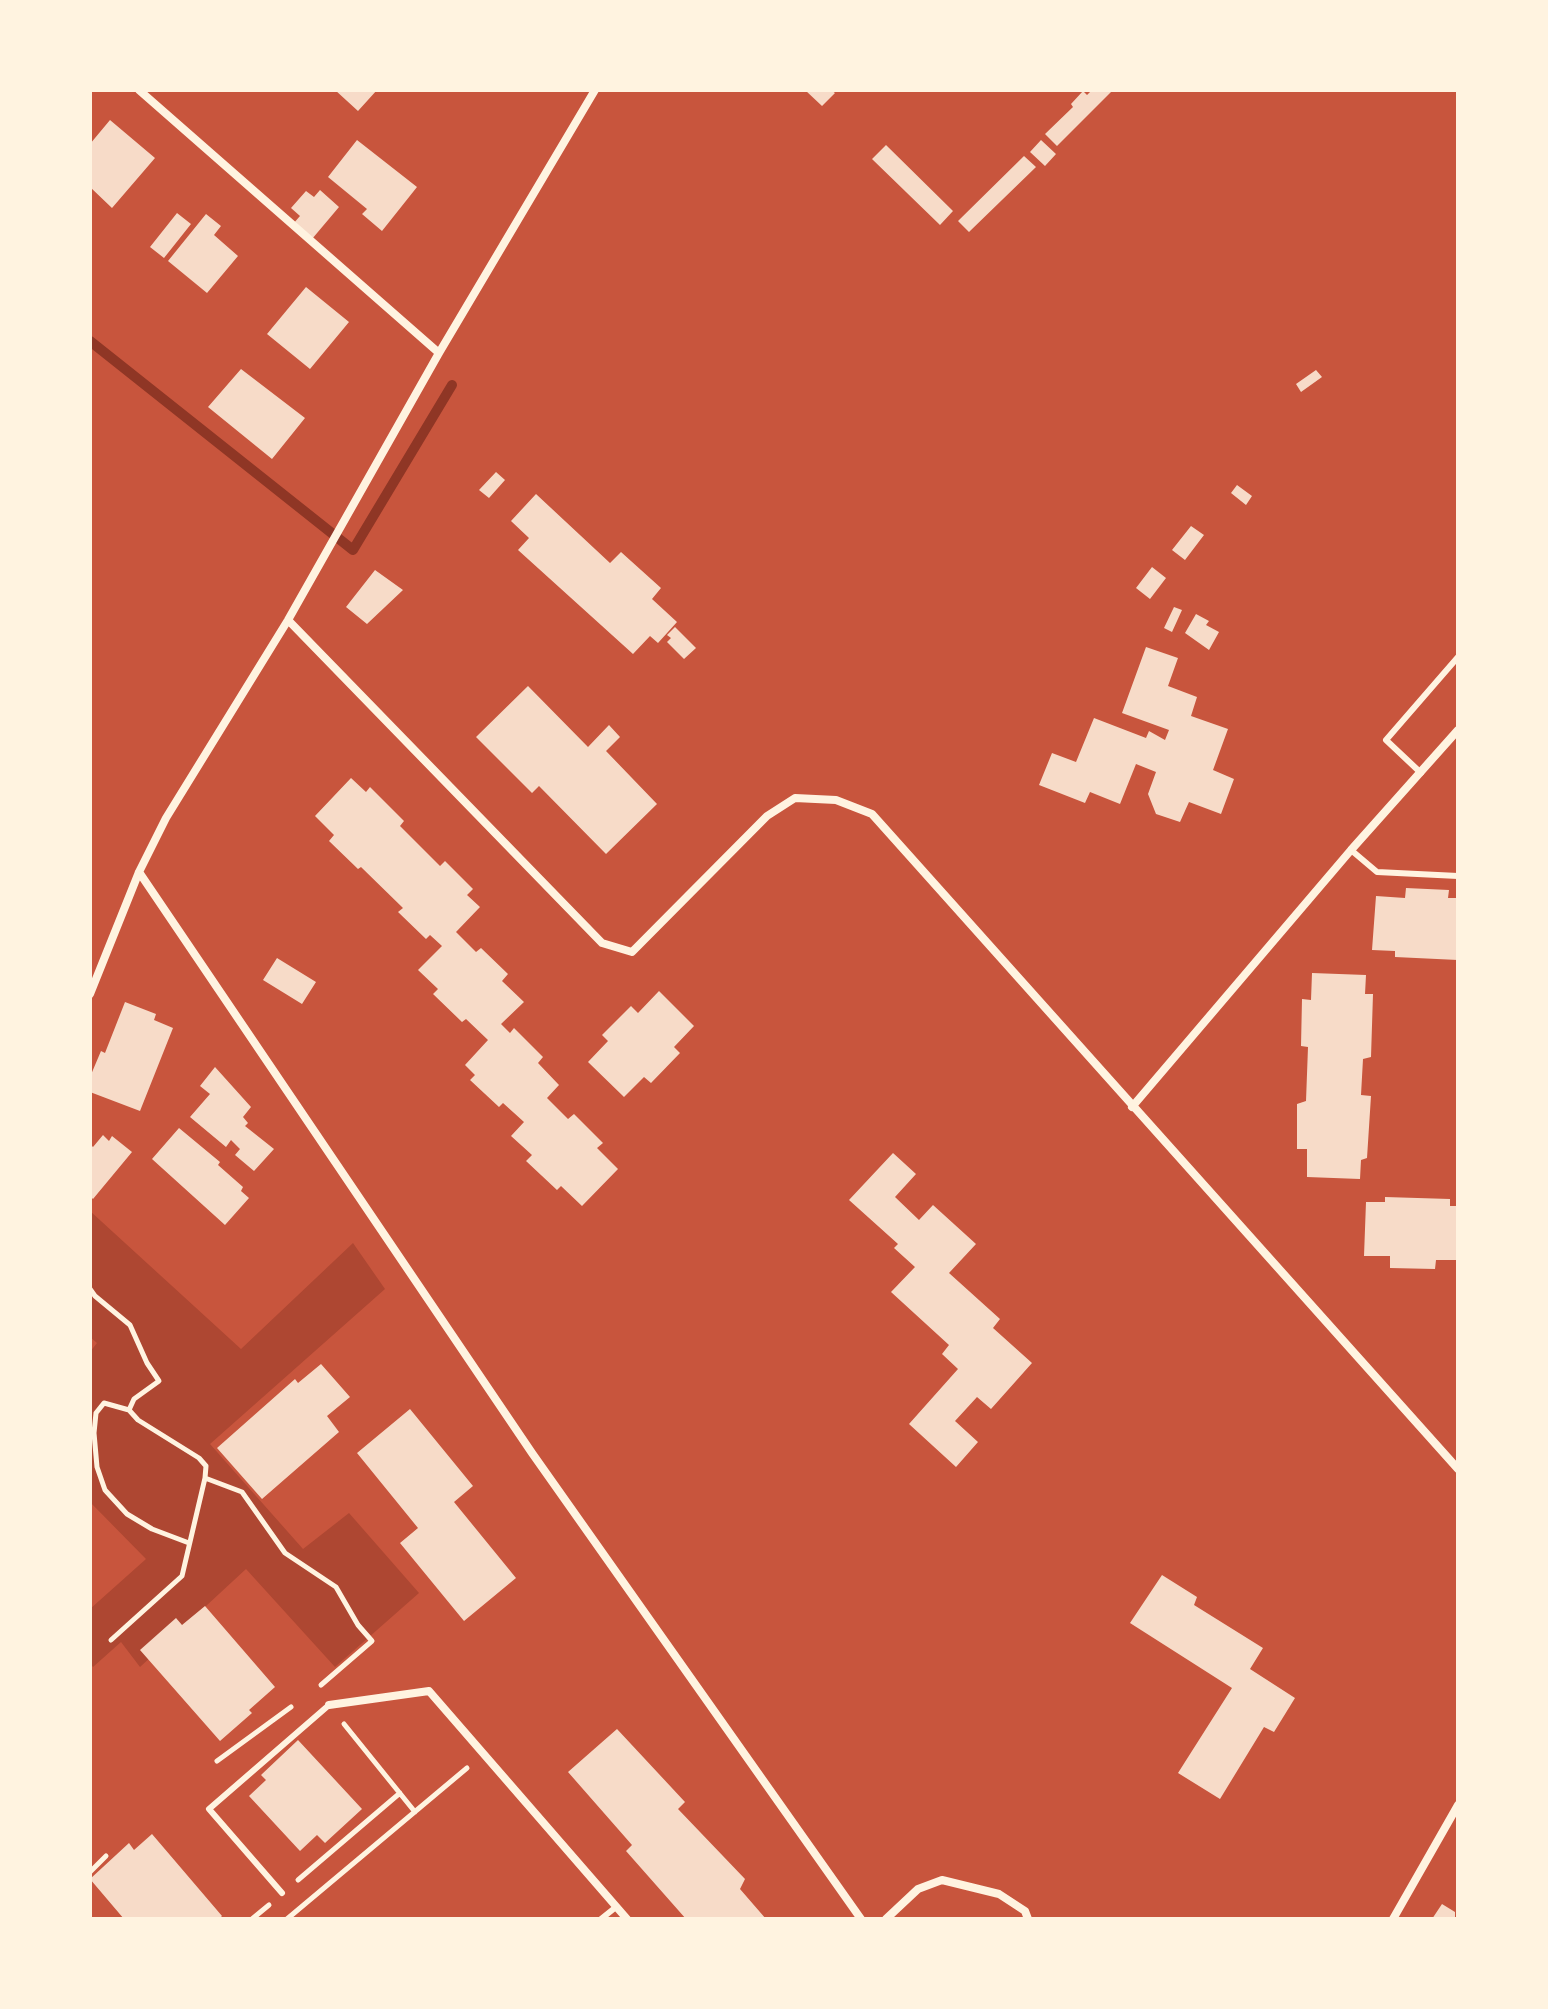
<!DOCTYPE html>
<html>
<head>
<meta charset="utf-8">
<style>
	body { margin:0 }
	#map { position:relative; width:1548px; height:2009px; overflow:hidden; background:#c8553d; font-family:Roboto,sans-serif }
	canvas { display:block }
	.frame { position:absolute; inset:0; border:92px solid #fff3e0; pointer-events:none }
</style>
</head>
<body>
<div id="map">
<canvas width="1548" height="2009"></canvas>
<div class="frame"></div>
</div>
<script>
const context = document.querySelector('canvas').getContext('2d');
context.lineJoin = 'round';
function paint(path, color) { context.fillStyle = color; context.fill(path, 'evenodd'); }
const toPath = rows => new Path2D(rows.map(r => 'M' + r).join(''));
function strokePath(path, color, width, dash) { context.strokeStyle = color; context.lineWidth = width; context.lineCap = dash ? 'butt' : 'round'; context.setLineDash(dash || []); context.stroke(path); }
paint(toPath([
	[90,1211,241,1349,353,1243,385,1289,210,1444,303,1549,349,1513,419,1593,335,1667,246,1569,140,1667,121,1642,93,1667,90,1663,90,1609,146,1559,90,1502,90,1352,97,1343,90,1337]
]), '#ae4732');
strokePath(toPath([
	[90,341,353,550,452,385]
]), '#8f3625', 10);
paint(toPath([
	[335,90,377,90,358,111],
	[805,90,831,90,835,93,822,106],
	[1092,90,1113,90,1057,146,1045,134,1073,107,1071,104,1083,91,1087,95],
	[110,120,155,158,112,208,90,187,90,144],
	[357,140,417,187,382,231,362,214,367,209,328,177],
	[1041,140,1056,154,1045,166,1030,152],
	[886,145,953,211,940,225,872,159],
	[1024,156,1036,167,969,232,958,221],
	[320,190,339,207,312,239,293,224,300,216,291,208,306,191,314,197],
	[177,213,191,224,164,258,150,247],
	[206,214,221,226,214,235,238,256,207,293,168,261],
	[306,287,349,322,310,369,267,334],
	[241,369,305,418,272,459,208,407],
	[1316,370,1322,377,1301,392,1296,384],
	[496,472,505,480,489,498,479,490],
	[1237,485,1252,496,1246,505,1231,493],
	[536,494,610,563,621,552,661,588,652,599,677,622,658,643,650,636,633,654,518,550,529,538,511,521],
	[1191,526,1204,535,1185,560,1172,550],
	[1152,567,1166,578,1150,599,1136,588],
	[375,570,403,590,367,624,346,607],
	[1174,607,1182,610,1172,632,1164,628],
	[1196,614,1209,621,1206,625,1219,632,1209,650,1185,633],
	[675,627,696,648,684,659,667,642,671,638,667,635],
	[1146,647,1178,658,1168,686,1197,697,1191,716,1228,729,1213,770,1234,779,1221,814,1189,802,1180,822,1156,814,1148,794,1156,772,1136,764,1120,804,1090,792,1085,803,1039,785,1052,753,1076,762,1094,718,1146,738,1149,731,1165,740,1169,730,1122,713],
	[528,686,588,747,609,725,620,737,606,751,657,804,606,854,539,786,532,793,476,737],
	[351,778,366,792,370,787,404,821,400,826,440,866,445,861,473,889,467,895,480,907,456,932,476,952,481,948,508,974,502,981,524,1002,501,1024,510,1033,514,1028,543,1057,538,1063,559,1085,547,1098,568,1119,574,1114,603,1143,597,1148,618,1169,582,1206,561,1186,557,1190,526,1161,532,1155,511,1136,524,1122,503,1103,499,1107,470,1080,475,1075,465,1065,488,1040,466,1019,462,1022,433,994,438,989,418,970,442,946,430,935,426,939,398,912,403,908,361,867,358,869,329,841,334,835,315,816],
	[1406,888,1449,890,1448,898,1458,898,1458,960,1395,957,1395,951,1372,950,1376,896,1405,898],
	[277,958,316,982,302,1004,263,980],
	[1312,973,1366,975,1365,994,1373,994,1371,1057,1363,1059,1361,1095,1371,1096,1367,1158,1361,1160,1360,1179,1307,1177,1307,1149,1297,1149,1297,1104,1306,1101,1308,1047,1301,1046,1302,999,1311,1000],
	[659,991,694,1026,674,1047,680,1053,651,1083,644,1077,624,1097,588,1062,608,1041,602,1035,631,1006,638,1013],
	[125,1002,156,1014,154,1020,173,1028,140,1111,90,1092,90,1077,101,1051,105,1053],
	[215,1067,251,1107,243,1117,248,1123,245,1126,274,1149,254,1171,235,1155,240,1149,231,1140,226,1147,190,1117,210,1094,200,1086],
	[179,1128,220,1162,218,1165,243,1187,241,1191,249,1198,225,1225,152,1159],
	[103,1135,109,1141,112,1136,132,1152,93,1199,90,1196,90,1144,93,1147],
	[893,1153,916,1174,895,1197,919,1220,933,1205,976,1244,949,1273,1000,1319,993,1328,1032,1363,991,1409,977,1397,955,1421,978,1442,956,1467,909,1424,958,1369,942,1354,949,1345,891,1292,915,1267,894,1248,898,1244,849,1200],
	[1385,1197,1450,1199,1450,1206,1458,1206,1458,1260,1436,1260,1435,1269,1390,1268,1390,1256,1364,1256,1366,1202,1385,1202],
	[321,1364,350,1397,327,1416,339,1432,262,1499,217,1448,295,1379,298,1383],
	[410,1409,473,1486,454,1502,516,1578,464,1621,400,1543,418,1528,357,1453],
	[1162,1575,1197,1597,1194,1605,1263,1648,1250,1669,1295,1698,1274,1732,1264,1727,1220,1799,1178,1773,1232,1688,1130,1623],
	[205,1606,275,1687,249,1710,252,1713,220,1741,140,1650,176,1618,182,1625],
	[617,1729,685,1802,678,1809,745,1879,740,1889,766,1919,686,1919,626,1851,632,1845,568,1772],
	[298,1740,362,1809,325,1843,317,1835,300,1851,249,1796,266,1780,261,1775],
	[152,1834,222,1916,219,1919,124,1919,90,1879,129,1843,134,1850],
	[1442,1904,1455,1912,1455,1919,1432,1919]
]), '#f7dbc8');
strokePath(toPath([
	[90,1289,95,1296,130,1325,147,1363,159,1381,134,1399,129,1410,138,1420,199,1458,206,1466,205,1478,242,1492,285,1553,336,1587,358,1625,372,1641,321,1685],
	[129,1410,104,1403,96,1413,94,1433,97,1467,105,1490,127,1514,152,1529,189,1543],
	[111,1640,182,1576,205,1478],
	[344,1724,415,1812],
	[217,1761,291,1707],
	[90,1872,106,1856],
	[298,1880,400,1793],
	[252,1919,269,1905],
	[287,1919,467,1768]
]), '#fff3e0', 5);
strokePath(toPath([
	[1421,773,1386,740,1458,657],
	[1351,850,1377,872,1458,876],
	[282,1893,209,1809,329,1705],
	[601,1919,616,1907]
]), '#fff3e0', 6);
strokePath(toPath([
	[139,90,439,353],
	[288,620,602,943,632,952,767,816,795,798,836,800,872,814,1458,1469],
	[139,872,532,1453,861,1919],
	[90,994,139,872,166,818,288,620,439,353,595,90],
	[1132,1107,1351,850,1458,730],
	[329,1705,429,1691,627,1919],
	[886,1919,918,1889,942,1880,999,1894,1025,1911,1028,1919],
	[1393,1919,1458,1805]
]), '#fff3e0', 8);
</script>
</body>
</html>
